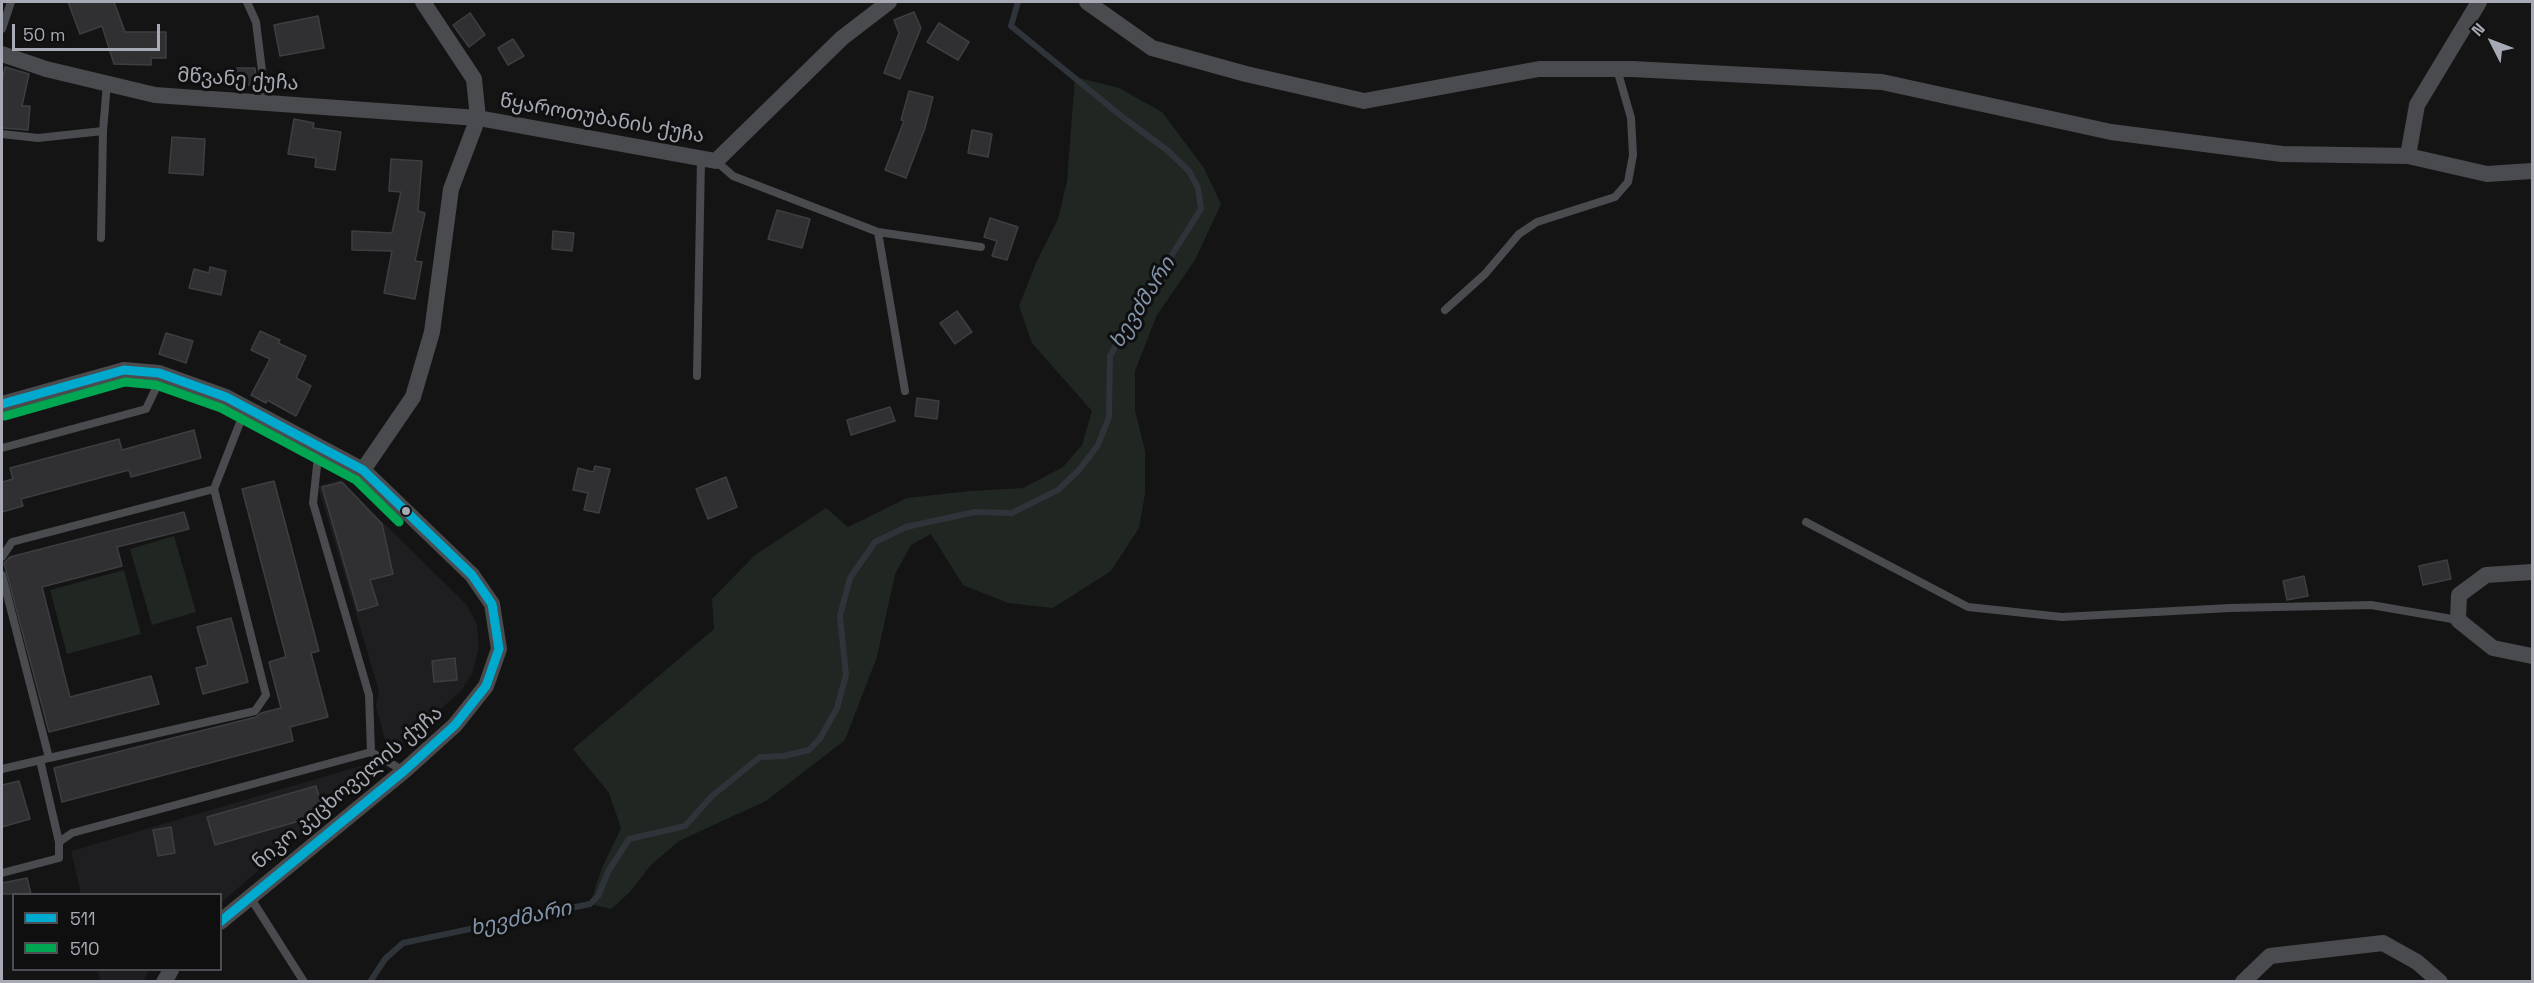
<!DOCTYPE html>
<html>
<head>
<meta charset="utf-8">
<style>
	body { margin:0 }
	#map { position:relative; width:2534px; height:983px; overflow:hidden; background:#141415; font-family:"Space Grotesk",sans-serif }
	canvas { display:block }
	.frame { position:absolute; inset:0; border:3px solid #a7aab4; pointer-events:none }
	.legend { position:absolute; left:12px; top:893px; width:210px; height:78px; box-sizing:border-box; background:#0f0f10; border:2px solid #4c4d52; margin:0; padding:8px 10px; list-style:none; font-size:18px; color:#a7aab4 }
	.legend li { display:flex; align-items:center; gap:12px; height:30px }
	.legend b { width:30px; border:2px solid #4c4d52 }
	.north { position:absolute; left:2462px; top:12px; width:60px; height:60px; -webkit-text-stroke:4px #0f0f10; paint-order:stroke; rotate:312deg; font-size:16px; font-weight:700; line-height:24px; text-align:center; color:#a7aab4 }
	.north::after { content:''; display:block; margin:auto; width:21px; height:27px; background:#a7aab4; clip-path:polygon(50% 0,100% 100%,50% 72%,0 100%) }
	.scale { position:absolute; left:12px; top:24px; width:148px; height:27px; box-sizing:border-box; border:3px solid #a7aab4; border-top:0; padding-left:8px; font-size:18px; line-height:21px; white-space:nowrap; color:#a7aab4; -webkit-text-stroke:4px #0f0f10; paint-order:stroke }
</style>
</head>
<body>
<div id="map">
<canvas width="2534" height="983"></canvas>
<div class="frame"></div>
<ul class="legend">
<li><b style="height:8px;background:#00a9ce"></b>511</li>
<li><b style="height:8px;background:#00a651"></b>510</li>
</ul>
<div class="north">N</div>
<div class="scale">50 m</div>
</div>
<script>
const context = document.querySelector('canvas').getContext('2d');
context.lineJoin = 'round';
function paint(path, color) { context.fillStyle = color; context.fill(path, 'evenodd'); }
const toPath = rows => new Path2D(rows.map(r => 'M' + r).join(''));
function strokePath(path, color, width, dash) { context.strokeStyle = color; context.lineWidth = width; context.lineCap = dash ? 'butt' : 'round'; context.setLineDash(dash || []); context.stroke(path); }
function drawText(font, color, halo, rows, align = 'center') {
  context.font = font + ' "Space Grotesk","Noto Sans Georgian",sans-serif'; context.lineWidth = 6; context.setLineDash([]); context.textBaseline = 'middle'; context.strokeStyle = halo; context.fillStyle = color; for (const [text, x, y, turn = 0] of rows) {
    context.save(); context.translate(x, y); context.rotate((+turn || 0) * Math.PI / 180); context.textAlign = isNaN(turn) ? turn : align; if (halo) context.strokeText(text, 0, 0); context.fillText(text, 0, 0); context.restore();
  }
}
paint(toPath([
	[340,480,467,605,477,625,479,647,472,674,461,691,389,755,376,706,379,691,318,486],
	[367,764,371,772,221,903,220,894,81,894,71,851],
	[98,970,149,970,143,982,100,981]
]), '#1e1e20');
paint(toPath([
	[1075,77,1119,88,1162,112,1204,168,1221,204,1195,260,1157,315,1135,371,1135,410,1145,451,1145,494,1139,528,1111,571,1053,608,1008,603,963,585,931,534,911,545,895,574,877,657,845,740,766,801,679,841,651,865,629,893,611,909,590,904,602,868,621,828,609,793,573,749,714,629,712,599,755,555,826,508,848,527,907,498,970,491,1023,488,1063,467,1082,445,1092,411,1032,343,1019,306,1036,263,1058,219,1067,181],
	[174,536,196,612,152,625,130,549],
	[124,570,141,634,67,654,50,590]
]), '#202621');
strokePath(toPath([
	[370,982,385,959,403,943,590,904,598,896,609,870,629,839,685,826,712,796,760,757,784,756,809,750,821,737,837,708,846,675,840,616,850,578,875,542,906,527,938,520,975,512,1012,513,1058,490,1079,470,1098,445,1109,417,1110,356,1126,327,1201,209,1198,188,1189,171,1167,150,1125,119,1011,26,1018,2]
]), '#2e343a', 6);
const building = toPath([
	[68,2,114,2,125,32,166,32,166,58,151,58,151,65,114,64,102,26,80,34,68,2],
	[914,12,921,28,900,79,884,73,899,33,894,20,914,12],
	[470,13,485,35,469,47,453,25,470,13],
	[318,16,324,48,280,56,274,25,318,16],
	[939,23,969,42,958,60,927,42,939,23],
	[513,39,524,56,508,65,498,48,513,39],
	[5,67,29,74,22,106,30,106,28,130,2,128,2,83,5,67],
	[232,68,255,68,257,85,233,85,232,68],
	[909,91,933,97,925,128,906,178,885,170,904,121,901,120,909,91],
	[294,119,314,123,313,128,341,132,335,170,315,167,316,158,288,154,294,119],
	[972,130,992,134,988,157,968,153,972,130],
	[172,137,205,139,203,175,169,173,172,137],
	[391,159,422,161,418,211,425,213,415,261,422,262,415,299,384,293,392,251,352,250,352,231,392,233,401,192,389,191,391,159],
	[777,210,810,219,802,248,768,239,777,210],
	[990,218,1018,227,1007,260,992,256,997,241,984,237,990,218],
	[553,231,574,233,572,251,552,249,553,231],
	[210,267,226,271,221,295,189,288,194,269,209,273,210,267],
	[957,311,972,332,955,344,940,323,957,311],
	[260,331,280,340,278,343,306,356,296,378,311,386,296,416,267,400,266,403,251,395,270,359,251,350,260,331],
	[166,333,193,341,186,363,159,354,166,333],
	[917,398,939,401,937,419,915,416,917,398],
	[890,407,895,421,851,435,847,420,890,407],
	[194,430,201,458,131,477,129,470,21,499,23,506,2,512,2,482,13,479,10,468,119,439,122,450,194,430],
	[595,466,610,469,599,513,584,510,588,493,573,490,578,468,593,472,595,466],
	[726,477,737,507,708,519,696,489,726,477],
	[274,481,319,651,311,653,328,717,290,727,293,741,62,802,54,768,256,717,261,713,281,708,269,662,286,657,242,489,274,481],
	[342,482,382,524,393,574,370,580,378,605,358,611,322,487,342,482],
	[184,512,189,529,117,547,122,566,42,587,70,697,151,676,159,704,49,732,4,563,10,557,184,512],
	[2447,560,2451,579,2423,585,2419,566,2447,560],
	[2304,576,2308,596,2287,600,2283,581,2304,576],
	[231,618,248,682,203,694,196,668,208,665,197,627,231,618],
	[455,658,457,680,434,682,432,661,455,658],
	[19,781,30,819,2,827,2,785,19,781],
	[316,786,324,814,215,845,207,817,316,786],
	[171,827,175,853,158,856,153,830,171,827],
	[27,878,31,894,2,894,2,883,27,878]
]);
paint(building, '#303032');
strokePath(building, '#3d3e41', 1.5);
strokePath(toPath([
	[247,2,256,22,266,103],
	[2,29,11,2],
	[2,134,38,138,103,131,107,83],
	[716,161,733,176,878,232,981,247],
	[878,232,905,391],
	[101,238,103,131],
	[1445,310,1485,274,1519,234,1537,222,1615,197,1628,182,1633,155,1631,118,1617,69],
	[697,376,701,159],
	[319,447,313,503,369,695,371,752],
	[2,448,146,409,156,388,159,373],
	[1806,522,1968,607,2062,617,2230,608,2371,605,2458,620],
	[2,557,12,542,214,489],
	[2,575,49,758,255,711,266,695,214,489,246,407],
	[40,760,59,842],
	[2,769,45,759],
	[2,873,59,858,59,842,72,833,371,752,404,771],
	[250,897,304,982]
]), '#4a4b4e', 8);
strokePath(toPath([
	[1087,2,1152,48,1246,74,1364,101,1539,69,1632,69,1882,82,2111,132,2282,154,2408,156,2487,174,2532,171],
	[2,54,46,69,155,95,478,118,716,161,842,38,889,2],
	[2408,156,2417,105,2479,2],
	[2,404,124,370,159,373,226,397,363,470,472,575,492,604,499,649,486,686,455,725,404,771,220,922],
	[363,470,413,397,432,332,451,189,478,118,474,79,423,2],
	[2532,572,2486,575,2459,595,2458,620,2493,648,2532,656],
	[164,982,171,970],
	[2243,982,2270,956,2383,943,2417,962,2440,982]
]), '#4a4b4e', 16);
strokePath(toPath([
	[2,404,124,370,159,373,226,397,363,470,472,575,492,604,499,649,486,686,455,725,404,771,220,922]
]), '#00a9ce', 9);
strokePath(toPath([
	[5,416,125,382,156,385,221,408,356,480,399,522]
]), '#00a651', 9);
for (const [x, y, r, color] of [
	[406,511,5,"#a7aab4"]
]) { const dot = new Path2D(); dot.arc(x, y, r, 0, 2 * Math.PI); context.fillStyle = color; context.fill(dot); strokePath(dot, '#0f0f10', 2); }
drawText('20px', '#a7aab4', '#0f0f10', [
	["მწვანე ქუჩა",238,80,4],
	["წყაროთუბანის ქუჩა",602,119,10],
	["ნიკო კეცხოველის ქუჩა",348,788,-40]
]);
drawText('italic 21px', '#8295ab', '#0f0f10', [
	["ხევძმარი",1143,303,-58],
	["ხევძმარი",521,919,-12]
]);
</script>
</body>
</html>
